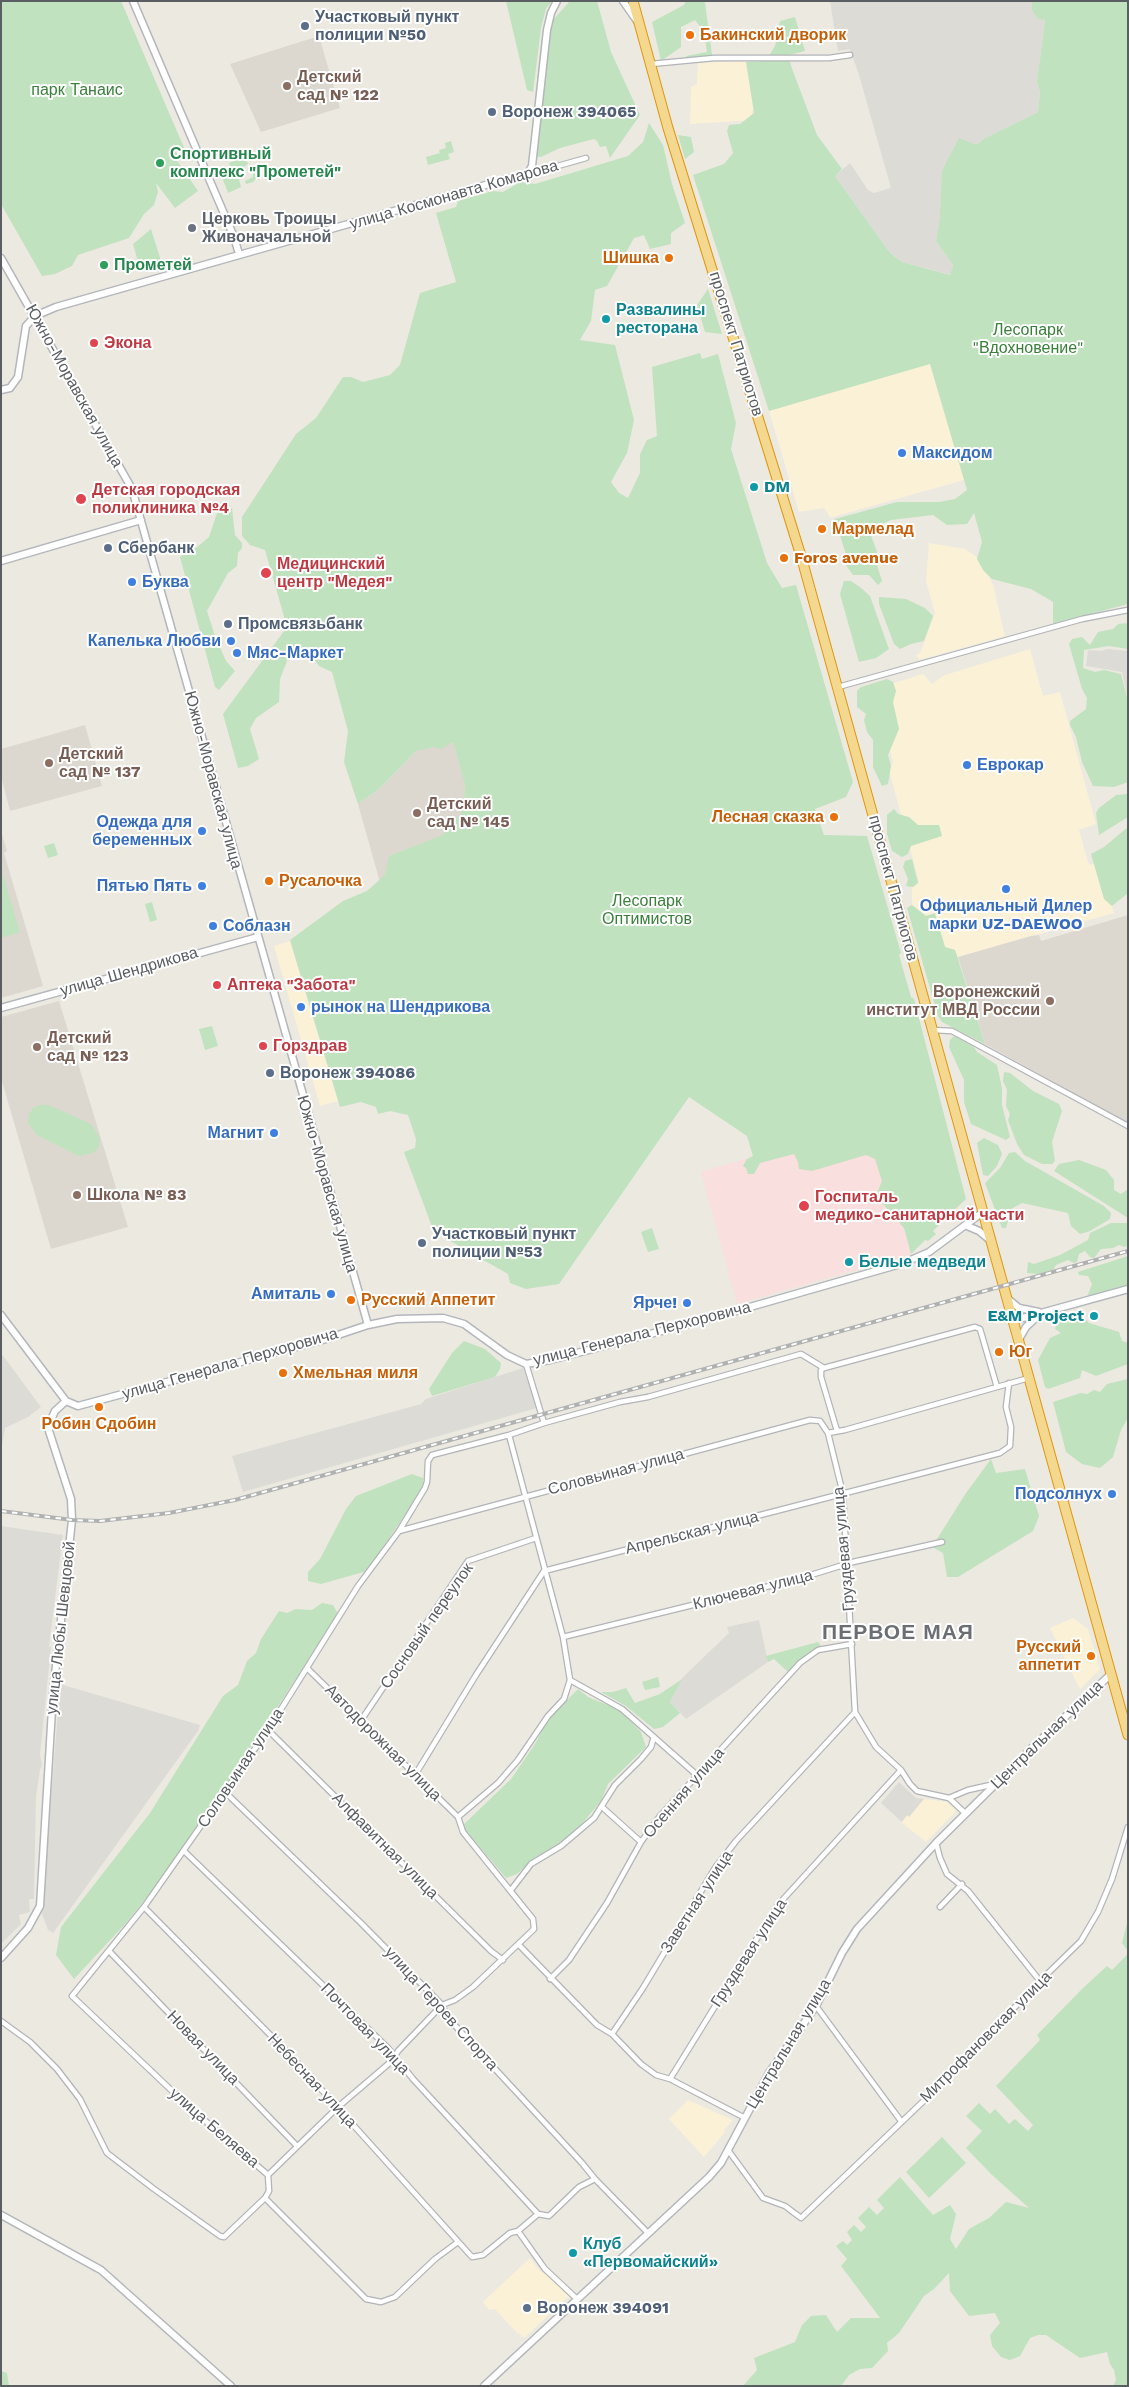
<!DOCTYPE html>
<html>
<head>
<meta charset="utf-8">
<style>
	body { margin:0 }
	#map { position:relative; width:1129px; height:2387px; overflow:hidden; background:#ece9e1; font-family:"Work Sans",sans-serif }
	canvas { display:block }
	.frame { position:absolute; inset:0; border:2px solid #5a5d61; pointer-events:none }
</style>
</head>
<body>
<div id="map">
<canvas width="1129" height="2387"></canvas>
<div class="frame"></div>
</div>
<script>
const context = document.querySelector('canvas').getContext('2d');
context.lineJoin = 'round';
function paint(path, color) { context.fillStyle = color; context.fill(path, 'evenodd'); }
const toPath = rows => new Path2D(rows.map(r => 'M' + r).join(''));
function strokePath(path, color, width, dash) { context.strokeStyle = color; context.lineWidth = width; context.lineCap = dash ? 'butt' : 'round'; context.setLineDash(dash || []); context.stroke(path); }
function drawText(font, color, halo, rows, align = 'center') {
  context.font = font + ' "Work Sans",sans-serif'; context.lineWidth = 4; context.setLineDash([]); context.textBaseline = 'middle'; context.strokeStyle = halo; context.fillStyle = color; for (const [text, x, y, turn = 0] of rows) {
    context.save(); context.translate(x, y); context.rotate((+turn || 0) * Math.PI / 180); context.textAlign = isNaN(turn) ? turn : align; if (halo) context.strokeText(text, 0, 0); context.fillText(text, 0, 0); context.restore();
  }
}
paint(toPath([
	[749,61,756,108,752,111,754,120,690,124,691,87,697,84,698,63],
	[930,363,964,480,833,517,830,517,824,508,799,512,769,411],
	[929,543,965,549,981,560,993,585,1005,636,919,660,916,655,920,653,935,613,926,581],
	[1030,649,1043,696,1060,692,1096,824,1079,830,1089,865,1099,862,1114,913,958,957,955,950,945,947,935,914,926,916,912,905,912,885,919,882,889,770,893,763,886,735,885,686,923,674,932,684,945,675],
	[290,941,338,1101,320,1106,274,946],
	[1073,1618,1088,1629,1100,1669,1080,1689,1050,1628],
	[924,1799,947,1802,956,1811,926,1842,901,1822],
	[688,2100,733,2120,724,2130,725,2132,704,2157,669,2119],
	[530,2258,540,2271,551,2278,569,2296,524,2338,519,2333,518,2334,495,2309,489,2310,483,2302]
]), '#fbf1d7');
paint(toPath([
	[830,1,1032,1,1032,11,1045,20,1037,82,1040,92,1038,112,985,138,976,145,940,216,936,241,953,265,951,275,902,262,890,253,835,176,850,163,868,190,874,193,891,188,859,75,850,49,838,51],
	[1108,649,1128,651,1128,700,1122,672,1086,666,1088,650,1101,651],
	[1,1353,41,1407,28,1417,5,1428,1,1451],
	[523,1368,537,1408,243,1492,232,1456,421,1404,426,1399],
	[1,1526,63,1535,49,1647,51,1647,40,1754,42,1765,40,1770,36,1796,34,1899,29,1899,30,1912,19,1915,21,1924,1,1944],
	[759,1620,768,1662,686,1719,670,1702,682,1678,729,1633,727,1627],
	[60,1684,200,1725,198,1731,53,1933,48,1930,42,1914],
	[899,1782,916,1798,924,1799,909,1817,907,1815,902,1822,881,1803]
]), '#dddbd6');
paint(toPath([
	[319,36,340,108,261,132,230,64],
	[85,725,102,786,10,811,1,776,1,749],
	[451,735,476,822,381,886,358,804,379,789,421,746],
	[1,831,7,851,4,853,43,986,1,998],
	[1128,915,1128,1123,985,1044,958,957,1031,936,1039,935,1041,941],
	[59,1001,128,1227,51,1249,1,1078,1,1017]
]), '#dcd8d0');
paint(toPath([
	[872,1121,911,1254,737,1304,701,1172]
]), '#f9dfdd');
paint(toPath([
	[1,1,121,1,185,150,175,151,179,156,176,159,198,191,175,208,156,183,158,192,154,205,144,214,129,238,78,255,72,266,55,274,42,276,1,204],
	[506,1,552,1,546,9,541,28,533,92,527,90],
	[570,1,597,1,611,52,640,115,610,158,606,146,600,147,597,141,594,139,560,148,541,157,533,156,547,35,552,21],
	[686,1,704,1,705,3,712,55,687,59,686,56,707,52,704,32,695,20,681,27,681,47,661,61,652,22,684,5],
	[1032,1,1128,1,1128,604,1053,624,1053,602,1031,589,992,579,983,570,977,559,982,542,974,513,967,524,947,525,933,515,891,520,869,530,877,552,877,565,882,581,878,585,869,575,853,575,845,564,847,558,835,519,897,502,939,502,955,499,967,490,930,364,769,411,693,175,724,164,733,153,727,131,729,125,740,124,754,113,746,62,766,61,775,46,780,21,795,17,805,51,789,55,791,66,817,135,842,169,835,176,890,253,902,262,950,275,953,265,936,241,940,216,942,171,959,138,976,145,985,138,1038,112,1040,92,1037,82,1045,20,1039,19,1032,11],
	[649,123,663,145,672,184,685,223,671,233,671,244,650,249,644,235,634,238,607,286,595,290,591,321,580,340,615,345,634,420,627,453,611,482,619,493,628,498,640,473,640,454,647,440,657,436,652,367,700,353,702,359,718,354,736,423,731,449,767,563,782,588,796,585,853,782,846,797,815,809,824,835,867,836,901,953,899,955,911,997,914,999,966,1199,949,1215,949,1221,947,1222,944,1220,933,1231,936,1234,928,1241,925,1240,911,1254,904,1228,876,1196,882,1181,875,1159,866,1155,812,1171,799,1169,798,1162,794,1154,760,1163,754,1174,748,1174,746,1168,743,1166,747,1159,753,1156,747,1136,689,1097,559,1284,526,1289,510,1283,508,1274,473,1254,467,1253,463,1248,434,1232,404,1152,415,1148,416,1139,408,1115,390,1111,378,1114,376,1107,361,1102,340,1107,290,940,343,901,367,891,385,875,389,856,443,835,464,809,465,785,453,742,442,749,434,747,416,751,379,789,358,804,344,762,348,731,332,672,319,666,313,658,310,647,294,651,289,656,280,679,279,702,256,718,250,729,259,759,248,766,238,768,223,714,287,627,265,550,250,545,242,536,242,517,296,434,316,418,343,377,351,377,363,382,390,375,400,365,420,293,456,282,436,213,456,207,458,201,493,191,503,192,520,182,535,184,628,156,643,142],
	[678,135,691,137,694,152,685,159],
	[451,141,454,152,448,154,450,159,428,165,426,157,440,153,439,150,446,148,445,143],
	[243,152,248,164,237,172,241,187,228,193,222,177,233,172,229,163,234,161,232,157],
	[253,169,257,169,259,175,253,182,246,184,245,181,253,177],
	[151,229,161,261,140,269,133,244],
	[708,289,722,334,705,332,697,305],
	[232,508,235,535,242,543,242,548,238,553,237,566,228,573,207,611,215,636,226,661,235,671,219,690,215,687,180,557,190,548,196,548,209,537,217,513],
	[844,581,851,581,860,587,870,596,876,613,889,649,876,658,859,662,840,594],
	[879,597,906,599,925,608,933,616,924,641,911,644,900,649,894,644,879,604],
	[1128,623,1128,649,1109,646,1084,650,1083,668,1095,672,1104,670,1121,674,1128,701,1128,782,1114,787,1093,786,1082,762,1076,737,1070,725,1070,721,1086,709,1087,698,1082,689,1069,644,1072,639,1082,637,1090,645,1098,632,1113,629,1118,624],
	[887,679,893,682,896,691,893,702,899,729,888,755,891,766,888,784,882,786,873,767,873,740,867,732,864,720,866,714,857,707,857,691,861,687],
	[1128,794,1128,817,1099,835,1096,813,1099,808,1116,795],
	[894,809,898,814,909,817,918,825,939,825,942,836,911,846,908,854,902,857,892,851,887,834,887,815],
	[1128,827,1128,893,1112,906,1104,899,1091,854,1104,847],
	[54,843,58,855,48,858,44,846],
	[912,859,918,883,913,887,906,886,908,879,903,867,905,861],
	[1,869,20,932,1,938],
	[152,902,157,920,150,922,145,904],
	[912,905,926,916,935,913,945,947,955,950,985,1044,942,1022,938,1016,907,908],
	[212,1026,218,1046,205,1050,199,1029],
	[954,1036,974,1047,977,1052,997,1065,1002,1088,1002,1105,1010,1137,1006,1140,971,1124,964,1102,964,1080,949,1047,950,1040],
	[1004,1072,1010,1073,1033,1091,1059,1104,1062,1111,1052,1142,1055,1161,1052,1164,1042,1164,1024,1155,1017,1144,1008,1120,1010,1114,1006,1106,1007,1090,1003,1081],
	[41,1105,49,1105,91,1124,100,1138,99,1147,93,1153,79,1156,37,1135,28,1123,29,1114,34,1107],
	[984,1138,998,1145,1002,1154,997,1166,988,1176,983,1175,977,1143],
	[1015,1152,1025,1161,1104,1206,1111,1213,1110,1219,1090,1231,1080,1234,1071,1226,1068,1213,1022,1203,1011,1209,1006,1228,1002,1228,985,1183,1000,1168,1009,1153],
	[1079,1160,1106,1170,1114,1180,1114,1190,1121,1194,1128,1189,1128,1218,1054,1171,1059,1164],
	[1111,1223,1128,1223,1128,1246,1124,1247,1119,1245,1113,1248,1101,1249,1094,1258,1090,1257,1085,1251,1079,1254,1077,1262,1074,1263,1068,1260,1056,1265,1053,1270,1038,1274,1027,1273,1028,1262,1034,1264,1060,1255,1088,1240,1090,1233],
	[652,1228,659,1249,648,1252,641,1232],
	[1128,1256,1128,1285,1087,1297,1092,1284,1088,1276,1079,1275,1078,1272],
	[1079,1311,1089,1323,1119,1332,1122,1341,1128,1343,1128,1364,1096,1376,1082,1370,1080,1378,1048,1389,1045,1387,1038,1360,1050,1338,1061,1333,1055,1329,1059,1317],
	[464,1341,485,1349,501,1363,500,1369,495,1377,432,1396,429,1389,452,1353],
	[1128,1379,1128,1418,1121,1430,1113,1457,1100,1468,1082,1464,1066,1452,1053,1402,1081,1393,1087,1394,1094,1390,1100,1392,1107,1384],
	[991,1459,996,1473,1025,1469,1039,1516,1033,1531,958,1577,947,1577,943,1553,932,1547,966,1493],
	[412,1474,423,1478,423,1488,367,1571,321,1584,308,1581,308,1572,320,1559,346,1509,356,1496],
	[322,1603,333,1605,338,1614,273,1714,164,1876,126,1923,74,1979,56,1955,61,1927,150,1813,223,1696,238,1685,247,1661,256,1653,261,1639,279,1611,287,1613,296,1609,312,1610],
	[818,1642,821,1646,800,1661,788,1672,774,1659,768,1662,766,1656],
	[658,1677,660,1687,645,1690,642,1682],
	[682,1679,670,1702,680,1713,663,1727,654,1729,626,1706,601,1692,613,1692,626,1688,635,1703,660,1694],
	[578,1689,588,1697,620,1710,641,1732,646,1747,608,1784,601,1801,580,1826,559,1845,534,1858,517,1874,506,1878,462,1826,511,1779,535,1744,548,1719],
	[1128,1919,1128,1951,1122,1943],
	[1128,1954,1128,2386,1113,2386,1116,2380,1114,2370,1110,2364,1107,2352,1080,2358,1046,2335,1038,2335,1030,2338,1020,2356,1010,2360,1001,2357,992,2346,990,2335,1000,2323,995,2313,969,2316,950,2291,949,2273,934,2289,924,2296,899,2333,887,2343,888,2351,872,2368,860,2369,849,2375,841,2386,743,2386,757,2370,754,2358,795,2342,802,2325,811,2316,826,2315,837,2332,851,2318,880,2318,841,2266,847,2259,836,2246,843,2241,847,2245,852,2240,847,2232,854,2225,861,2232,866,2227,858,2218,869,2207,877,2215,884,2208,877,2200,900,2177,933,2215,950,2205,956,2214,950,2239,956,2249,969,2229,989,2218,1006,2202,1029,2208,991,2174,966,2148,982,2131,966,2116,979,2103,990,2114,995,2109,1009,2124,1015,2119,1028,2131,1033,2125,996,2086,1040,2040,1037,2035,1082,1989,1107,1966,1112,1970],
	[942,2137,966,2163,929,2198,906,2172],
	[1,2371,7,2373,9,2386,1,2386]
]), '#c0e2bf');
const street = toPath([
	[651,64,714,58,829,58,850,55],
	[526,175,586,158],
	[838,687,1082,619,1128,610],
	[933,1030,952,1031,1128,1126],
	[544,1423,620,1402,648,1397,801,1354,824,1368],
	[837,1431,821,1377,821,1370,824,1368,975,1327,980,1329,997,1387,1029,1378],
	[828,1433,845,1430,997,1387],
	[509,1435,563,1637,570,1680,622,1709,698,1776],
	[399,1531,810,1420,820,1421,828,1433,843,1494,855,1712,876,1747,901,1770,910,1784,917,1791,949,1798,966,1814],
	[563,1637,798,1579,853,1562,942,1542],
	[308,1669,458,1817],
	[360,1722,468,1561,536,1538],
	[268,1730,491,1951,503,1960],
	[415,1775,476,1675,544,1571,1000,1453,1010,1446,1011,1427,1006,1407,1009,1383],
	[226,1793,360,1922,442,2005,448,2018,582,2163,595,2179,648,2233],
	[949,1798,968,1790,995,1784],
	[602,1807,641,1842],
	[458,1817,498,1783,518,1760,548,1716,564,1699,570,1680],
	[936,1843,940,1858,947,1874,968,1891,1040,1981],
	[184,1851,388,2048,413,2079,538,2214],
	[511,1890,531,1864,561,1846,594,1818,615,1785,641,1759,651,1747,654,1737],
	[144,1907,293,2058,472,2257,483,2255,510,2233,518,2231,538,2214,549,2216,579,2187,595,2179],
	[940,1907,962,1884],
	[519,1945,597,2025,612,2034,641,2064,656,2075,670,2079,745,2118],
	[109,1951,297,2146],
	[550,1979,569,1960,607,1903,641,1842,660,1816,725,1745,800,1663,818,1650,852,1644],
	[816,2006,901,2121],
	[1,2021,30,2042,57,2069,80,2099,107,2153,154,2189,220,2236,224,2237,265,2198],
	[612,2034,643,1988,715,1868,736,1841,855,1712],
	[670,2079,777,1906,901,1770],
	[728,2150,763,2198,785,2206,801,2218,933,2092,1040,1981,1081,1941,1098,1912,1112,1879,1128,1827],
	[268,2175,338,2107,393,2060,398,2051,442,2005,455,2000,473,1987,534,1929,533,1919,463,1832,458,1817],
	[518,2231,545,2269,577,2299],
	[458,2242,435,2259,395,2297,381,2302,366,2299,265,2198,269,2191,268,2175,188,2106,72,1996,144,1907,268,1730,358,1586,399,1531,425,1488,427,1482,428,1461,432,1455,509,1435,544,1423,526,1364]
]);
const secondary = toPath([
	[133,1,234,237,239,254],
	[623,1,637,21],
	[1,258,132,489,368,1325],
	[1,390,10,388,18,377,26,326,35,316,56,307,528,173,532,166,547,30,551,13,557,1],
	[1,561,141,520],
	[1,1008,258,937],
	[965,1225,979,1231,991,1241],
	[1008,1299,1019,1308,1039,1312],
	[1,1315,66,1401,78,1406,326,1339,368,1325,397,1319,443,1318,464,1324,507,1355,526,1364,550,1360,708,1319,904,1263,929,1252,983,1212],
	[1012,1321,1128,1289],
	[1018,1341,1026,1327,1038,1316],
	[1,1958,28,1928,40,1906,53,1693,72,1520,71,1499,49,1431,50,1422,55,1411,66,1401],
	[1,2215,101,2270,231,2386],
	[484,2386,709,2177,721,2163,769,2073,816,2006,842,1953,857,1929,936,1843,1035,1745,1111,1674]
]);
const highway = toPath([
	[633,1,668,128,801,556,1128,1735]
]);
strokePath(street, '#b2b4b8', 7);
strokePath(secondary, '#b3b6bb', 9);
strokePath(highway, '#de970f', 11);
strokePath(street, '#fff', 4.5);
strokePath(secondary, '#fff', 6);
strokePath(highway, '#f5d88f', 9);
const rail = toPath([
	[1,1511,72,1520,100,1521,169,1513,235,1500,1128,1251]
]);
strokePath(rail, '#b0b1b1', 4);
strokePath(rail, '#fff', 2, [5.5]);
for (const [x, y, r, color] of [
	[305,26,5,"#5c6f8a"],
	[690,35,5,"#e8710a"],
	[287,86,5,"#8d6e63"],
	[492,112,5,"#5c6f8a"],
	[160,163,5,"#2e9e5b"],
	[192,228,5,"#6b7280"],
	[669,258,5,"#e8710a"],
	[104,265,5,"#2e9e5b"],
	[606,319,5,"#0f9aa8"],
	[94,343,5,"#e0444e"],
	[902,453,5,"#3f7fe0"],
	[754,487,5,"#0f9aa8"],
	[81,499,6,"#e0444e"],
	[822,529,5,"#e8710a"],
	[108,548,5,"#5c6f8a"],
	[784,558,5,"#e8710a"],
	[266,573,6,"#e0444e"],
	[132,582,5,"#3f7fe0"],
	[228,624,5,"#5c6f8a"],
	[231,641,5,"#3f7fe0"],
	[237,653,5,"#3f7fe0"],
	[49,763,5,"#8d6e63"],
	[967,765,5,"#3f7fe0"],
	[417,813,5,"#8d6e63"],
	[834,817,5,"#e8710a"],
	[202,831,5,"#3f7fe0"],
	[269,881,5,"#e8710a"],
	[202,886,5,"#3f7fe0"],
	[1006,889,5,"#3f7fe0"],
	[213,926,5,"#3f7fe0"],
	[217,985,5,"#e0444e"],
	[1050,1001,5,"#8d6e63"],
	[301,1007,5,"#3f7fe0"],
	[263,1046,5,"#e0444e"],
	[37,1047,5,"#8d6e63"],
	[270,1073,5,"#5c6f8a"],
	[274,1133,5,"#3f7fe0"],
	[77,1195,5,"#8d6e63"],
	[804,1206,6,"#e0444e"],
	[422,1243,5,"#5c6f8a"],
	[849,1262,5,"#0f9aa8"],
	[331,1294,5,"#3f7fe0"],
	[351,1300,5,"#e8710a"],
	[687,1303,5,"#3f7fe0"],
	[1094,1316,5,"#0f9aa8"],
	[999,1352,5,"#e8710a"],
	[283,1373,5,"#e8710a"],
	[99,1407,5,"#e8710a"],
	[1112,1494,5,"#3f7fe0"],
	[1091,1656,5,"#e8710a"],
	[573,2253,5,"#0f9aa8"],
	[527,2308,5,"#5c6f8a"]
]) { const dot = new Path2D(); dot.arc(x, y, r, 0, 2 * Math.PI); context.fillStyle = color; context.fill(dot); strokePath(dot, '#fff', 2); }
drawText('bold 16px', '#4e5e75', '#fff', [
	["Участковый пункт",315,17],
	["полиции №50",315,35],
	["Воронеж 394065",502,112],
	["Сбербанк",118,548],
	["Промсвязьбанк",238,624],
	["Воронеж 394086",280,1073],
	["Участковый пункт",432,1234],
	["полиции №53",432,1252],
	["Воронеж 394091",537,2308]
], 'left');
drawText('bold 16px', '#c56008', '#fff', [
	["Бакинский дворик",700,35],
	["Шишка",659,258,"right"],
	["Мармелад",832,529],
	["Foros avenue",794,558],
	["Лесная сказка",824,817,"right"],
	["Русалочка",279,881],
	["Русский Аппетит",361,1300],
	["Юг",1009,1352],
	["Хмельная миля",293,1373],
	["Робин Сдобин",99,1424,"center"],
	["Русский",1081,1647,"right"],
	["аппетит",1081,1665,"right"]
], 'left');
drawText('bold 16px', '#785e54', '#fff', [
	["Детский",297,77],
	["сад № 122",297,95],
	["Детский",59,754],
	["сад № 137",59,772],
	["Детский",427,804],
	["сад № 145",427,822],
	["Воронежский",1040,992,"right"],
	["институт МВД России",1040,1010,"right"],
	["Детский",47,1038],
	["сад № 123",47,1056],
	["Школа № 83",87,1195]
], 'left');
drawText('16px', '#3a803b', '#fff', [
	["парк Танаис",77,90],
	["Лесопарк",1028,330],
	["\"Вдохновение\"",1028,348],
	["Лесопарк",647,901],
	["Оптимистов",647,919]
]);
drawText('bold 16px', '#27864d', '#fff', [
	["Спортивный",170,154],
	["комплекс \"Прометей\"",170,172],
	["Прометей",114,265]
], 'left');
drawText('16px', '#5a5d61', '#fff', [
	["улица Космонавта Комарова",454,195,-16],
	["проспект Патриотов",736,344,73],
	["Южно-Моравская улица",74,386,61],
	["Южно-Моравская улица",213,780,75],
	["проспект Патриотов",893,888,75],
	["улица Шендрикова",129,972,-16],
	["Южно-Моравская улица",327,1184,74],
	["улица Генерала Перхоровича",642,1334,-14],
	["улица Генерала Перхоровича",230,1364,-16],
	["Соловьиная улица",616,1472,-15],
	["Апрельская улица",692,1533,-14],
	["Груздевая улица",844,1549,-95],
	["Ключевая улица",753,1590,-14],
	["Сосновый переулок",427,1626,-55],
	["улица Любы Шевцовой",61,1628,-84],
	["Центральная улица",1047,1735,-44],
	["Автодорожная улица",383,1743,45],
	["Соловьиная улица",241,1768,-56],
	["Осенняя улица",684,1793,-49],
	["Алфавитная улица",385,1846,45],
	["Заветная улица",697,1902,-57],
	["Груздевая улица",749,1953,-57],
	["улица Героев Спорта",441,2009,48],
	["Почтовая улица",365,2029,46],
	["Митрофановская улица",986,2037,-45],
	["Центральная улица",789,2044,-59],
	["Новая улица",203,2048,46],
	["Небесная улица",312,2081,47],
	["улица Беляева",214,2128,41]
]);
drawText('bold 16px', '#5b616d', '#fff', [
	["Церковь Троицы",202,219],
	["Живоначальной",202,237]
], 'left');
drawText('bold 16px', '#0d838f', '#fff', [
	["Развалины",616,310],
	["ресторана",616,328],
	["DM",764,487],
	["Белые медведи",859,1262],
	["E&M Project",1084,1316,"right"],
	["Клуб",583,2244],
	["«Первомайский»",583,2262]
], 'left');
drawText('bold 16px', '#be3a42', '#fff', [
	["Экона",104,343],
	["Детская городская",92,490],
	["поликлиника №4",92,508],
	["Медицинский",277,564],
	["центр \"Медея\"",277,582],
	["Аптека \"Забота\"",227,985],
	["Горздрав",273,1046],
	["Госпиталь",815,1197],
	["медико-санитарной части",815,1215]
], 'left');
drawText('bold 16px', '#366cbe', '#fff', [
	["Максидом",912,453,"left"],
	["Буква",142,582,"left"],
	["Капелька Любви",221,641],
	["Мяс-Маркет",247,653,"left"],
	["Еврокар",977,765,"left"],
	["Одежда для",192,822],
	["беременных",192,840],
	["Пятью Пять",192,886],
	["Официальный Дилер",1006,906,"center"],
	["марки UZ-DAEWOO",1006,924,"center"],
	["Соблазн",223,926,"left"],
	["рынок на Шендрикова",311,1007,"left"],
	["Магнит",264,1133],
	["Амиталь",321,1294],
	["Ярче!",677,1303],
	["Подсолнух",1102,1494]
], 'right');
context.letterSpacing = '1px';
drawText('bold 21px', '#6b6f73', '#fff', [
	["ПЕРВОЕ МАЯ",898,1633]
]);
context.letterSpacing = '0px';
</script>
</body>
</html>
